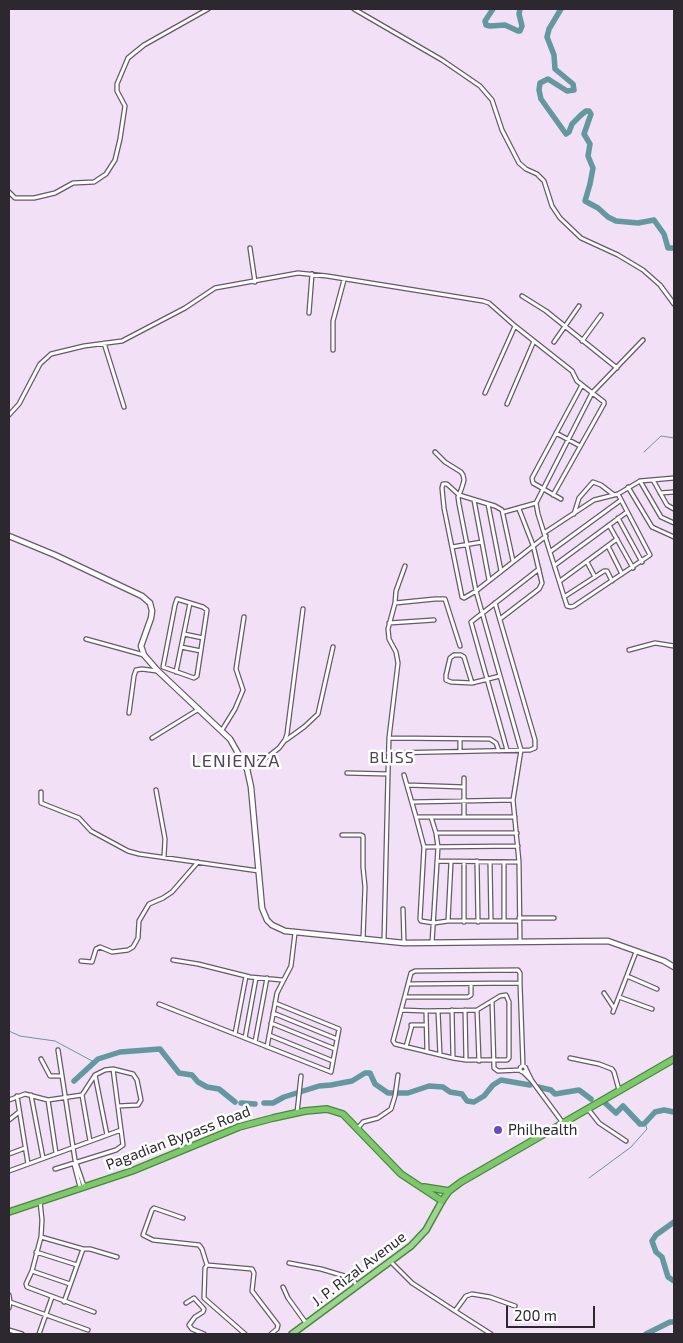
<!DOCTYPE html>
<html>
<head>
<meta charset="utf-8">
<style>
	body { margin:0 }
	#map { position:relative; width:683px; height:1343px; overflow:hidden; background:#f1e0f6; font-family:"Exo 2",sans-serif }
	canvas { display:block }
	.frame { position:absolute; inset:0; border:10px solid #2d272f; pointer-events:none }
	.scale { position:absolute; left:506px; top:1306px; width:89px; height:22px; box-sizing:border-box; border:2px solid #2d272f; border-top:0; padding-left:6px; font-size:15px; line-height:18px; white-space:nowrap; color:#2d272f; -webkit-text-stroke:4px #fff; paint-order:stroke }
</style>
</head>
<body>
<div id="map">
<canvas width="683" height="1343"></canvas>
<div class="frame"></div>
<div class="scale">200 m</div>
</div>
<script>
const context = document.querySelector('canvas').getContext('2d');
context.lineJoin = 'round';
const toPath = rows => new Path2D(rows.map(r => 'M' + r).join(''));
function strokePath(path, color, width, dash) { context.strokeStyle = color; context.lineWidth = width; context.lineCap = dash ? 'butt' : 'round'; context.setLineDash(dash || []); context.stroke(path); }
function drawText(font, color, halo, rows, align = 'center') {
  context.font = font + ' "Exo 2",sans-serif'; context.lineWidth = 5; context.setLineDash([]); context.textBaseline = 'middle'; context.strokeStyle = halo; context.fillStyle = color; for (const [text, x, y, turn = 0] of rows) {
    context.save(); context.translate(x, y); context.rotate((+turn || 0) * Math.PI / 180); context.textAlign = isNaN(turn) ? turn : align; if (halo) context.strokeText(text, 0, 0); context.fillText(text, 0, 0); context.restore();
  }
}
strokePath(toPath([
	[644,452,661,436,674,438],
	[9,1031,20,1036,55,1041,94,1062],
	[589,1178,631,1147,647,1129,645,1123]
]), '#63989f', 1);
strokePath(toPath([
	[493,9,485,21,486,25,490,26,505,25,518,31,520,31,522,26,519,14,520,9],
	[561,9,549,29,547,37,554,55,555,69,573,84,574,90,567,91,548,79,540,83,539,90,541,99,566,134,569,132,572,124,581,115,586,111,589,111,591,114,584,134,590,144,588,156,593,168,590,184,585,201,598,208,608,217,616,221,638,223,654,220,664,234,668,248,674,248],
	[74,1081,98,1059,120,1052,160,1049,179,1073,192,1075,198,1082,207,1087,219,1089,235,1102],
	[538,1087,551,1090,555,1094,579,1090,591,1099],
	[241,1103,255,1104],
	[264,1103,273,1103,284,1097,319,1086,331,1085,352,1081,365,1073,370,1073,375,1084,388,1093,408,1093,429,1086,443,1087,450,1092,462,1094,467,1101,474,1102,484,1096,493,1085,501,1080,530,1085],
	[605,1103,616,1113,623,1106,640,1124,644,1124,655,1112,664,1110,674,1112],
	[674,1222,656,1235,652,1241,656,1252,662,1257,668,1277,674,1281],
	[646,1334,670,1322,674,1322]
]), '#63989f', 5.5);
const minor = toPath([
	[354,9,442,60,480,86,492,100,502,130,519,163,526,169,537,174,544,181,552,206,560,218,581,238,618,255,643,270,660,285,674,304],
	[9,192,15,198,34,198,55,193,73,183,94,182,106,174,115,160,120,139,125,106,117,91,117,84,128,58,144,45,208,9],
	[250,248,255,282],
	[522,296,546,311,617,368],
	[309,313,312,274],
	[643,340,592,393,536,503,538,514,567,606,571,607,574,606,650,555,618,494,640,481,674,478],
	[582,341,601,315],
	[554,342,579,306],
	[104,343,124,407],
	[333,350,333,321,344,280],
	[485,393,515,326,572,371,577,381,604,402,604,404,553,495],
	[507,404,534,341],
	[9,415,19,404,40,364,51,354,84,346,122,341,185,308,215,288,298,273,327,276,483,301,489,303,515,326],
	[556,433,580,446],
	[435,452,445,462,461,472,463,475,464,480,463,484,461,490,459,495,458,497,459,504,476,591,464,598,462,597,444,508,442,488,443,484,447,484,459,495,495,506,502,510,513,561],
	[653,480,667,505,674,509],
	[640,481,661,517,674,523],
	[628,487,652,527,674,537],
	[660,493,674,492],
	[561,499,533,483,532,478,582,385],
	[474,500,489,580],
	[488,504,501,571],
	[504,512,536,503],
	[574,514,579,498,593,482,601,485,614,495],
	[618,518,642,562],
	[609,525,633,568],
	[544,533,594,500,618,494],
	[608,546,622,574],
	[452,547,482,542],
	[551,551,621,500],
	[587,562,595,577],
	[555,565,627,512],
	[405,566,396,591,395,603,388,629,389,639,396,652,398,663,389,738,490,739,496,743,499,751],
	[560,581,617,539],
	[564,597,604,571,607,571,612,581],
	[177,599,203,607,207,610,197,676,194,678,163,667,175,605,177,599],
	[395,603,435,599,445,599,460,646],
	[500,619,539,589,542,583,533,545,519,509],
	[389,623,434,620],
	[184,634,203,638],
	[86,639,144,655],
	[181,647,201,651],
	[629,650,655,643,674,646],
	[454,655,461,655,464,657,472,683,451,682,446,680,446,675,450,658,454,655],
	[176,672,190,603],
	[472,683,500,676],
	[129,713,134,676,136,670,142,669,157,671],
	[222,730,235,709,243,690,236,669,244,617],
	[152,738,199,709],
	[286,740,304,727,318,714,333,647],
	[460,740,460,751],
	[507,750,471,622,539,569],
	[388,753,530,750,535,748,535,740,495,603],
	[247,769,270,755,279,748,285,740,287,734,303,609],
	[347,773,388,774,384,941],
	[388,774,389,738],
	[404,775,416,817,515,817],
	[407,785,464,787],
	[156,790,165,839,164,857],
	[41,792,41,803,79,818,91,831,128,851,139,854,259,871],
	[412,802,513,800],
	[416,817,424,847,420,919,421,921,434,923,448,921,519,921],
	[431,817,436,833,438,847,432,943],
	[464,817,464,778],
	[436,833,517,833],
	[342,835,361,835,363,836,363,867,365,887,363,939],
	[424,847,518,846],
	[437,861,519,862],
	[477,861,478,922],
	[490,862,491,921],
	[504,862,504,921],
	[403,909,404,943],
	[519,918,554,918],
	[448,921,451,862],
	[464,922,464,862],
	[520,942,519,862,513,800,521,750,476,591,546,536],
	[173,960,198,964,250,977,282,980],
	[81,961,92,962,96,949,100,947,112,952,128,950,133,947,138,938,139,921,149,904,163,898,172,892,198,862],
	[627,976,657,989],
	[408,984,520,983],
	[604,993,614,1008],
	[405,997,468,997,471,995,471,984],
	[619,997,652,1009],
	[492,1001,494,1068,498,1071,520,1070],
	[159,1004,331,1072,339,1029,275,1003],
	[401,1010,426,1011,477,1010,500,996,506,995,509,1002,509,1058,507,1060,466,1060,453,1058,395,1044,393,1041,411,973,415,971,518,970,520,973,520,983,523,1066],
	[452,1010,453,1058],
	[465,1010,466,1060],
	[477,1010,479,1061],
	[426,1011,427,1052],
	[438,1011,440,1055],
	[613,1012,636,952],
	[273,1013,337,1039],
	[271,1023,335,1049],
	[411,1025,426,1025],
	[235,1034,246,976],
	[269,1035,333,1061],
	[245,1038,256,978],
	[255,1042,267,978],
	[267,1047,277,993,291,966,295,933],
	[406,1047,412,1025],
	[58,1050,75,1160,84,1186],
	[570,1058,599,1064,612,1069,614,1072,619,1090],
	[41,1059,50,1076,61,1076],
	'520 1069a3 3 0 1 1 6 0a3 3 0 1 1-6 0Z',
	[526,1069,532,1081,563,1123],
	[523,1072,531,1080],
	[95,1075,107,1135],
	[31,1095,43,1158],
	[82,1095,90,1141],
	[17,1096,28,1164],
	[9,1100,25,1094,48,1100,82,1095,95,1075,105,1070,113,1069,133,1074,137,1080,141,1100,138,1105,118,1106],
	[48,1100,56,1153],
	[588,1109,599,1123,626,1141],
	[297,1113,301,1076],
	[9,1120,19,1112],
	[358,1128,363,1122,378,1118,391,1109,395,1096,398,1075],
	[9,1154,25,1148],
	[74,1164,80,1187],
	[55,1169,116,1150,123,1145,113,1069],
	[9,1171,121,1130],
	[40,1201,42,1220,41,1237,32,1271,26,1284,27,1287,94,1312],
	[183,1218,154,1208,152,1210,143,1235,153,1240,199,1245,202,1249,207,1265,205,1268,204,1298,245,1334],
	[41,1237,83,1249,64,1302],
	[83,1249,90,1249,117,1257],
	[36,1252,77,1265],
	[391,1262,412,1283,455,1311,466,1296,472,1294,490,1297,515,1306],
	[289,1263,321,1269,348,1277,353,1280,357,1286],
	[207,1265,252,1269,254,1273,252,1291,278,1325,277,1329,271,1334],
	[32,1271,70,1284],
	[283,1287,288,1298,306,1323],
	[9,1295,10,1302,9,1308],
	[10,1302,88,1330],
	[186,1303,194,1298,204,1309,203,1312,195,1317,189,1325,192,1329,204,1334],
	[455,1311,491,1334],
	[9,1330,22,1334],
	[39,1334,52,1297]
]);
const tertiary = toPath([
	[9,536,55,555,142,596,150,603,152,611,151,618,141,646,144,655,158,671,230,739,247,769,251,787,262,908,267,920,272,925,285,931,404,943,608,941,664,961,674,967]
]);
const primary = toPath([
	[292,1334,411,1246,426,1230,442,1201]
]);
const trunk = toPath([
	[424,1187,449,1191],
	[9,1212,132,1171,239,1127,273,1118,305,1111,327,1109,343,1114,401,1174,442,1201,449,1191,461,1182,674,1059]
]);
strokePath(minor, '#67596b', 5.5);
strokePath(tertiary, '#67596b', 7);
strokePath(primary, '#4b873e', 8);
strokePath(trunk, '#4b873e', 8);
strokePath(minor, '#fff', 3);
strokePath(tertiary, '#fff', 4.5);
strokePath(primary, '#9dd690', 5);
strokePath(trunk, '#7cc86b', 5.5);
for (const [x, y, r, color] of [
	[498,1130,5,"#6c48c1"]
]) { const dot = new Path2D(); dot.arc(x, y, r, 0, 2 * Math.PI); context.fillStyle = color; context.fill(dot); strokePath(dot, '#fff', 2); }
drawText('15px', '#2d272f', '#fff', [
	["Philhealth",508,1130]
], 'left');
drawText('15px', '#2d272f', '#fff', [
	["Pagadian Bypass Road",178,1138,-21],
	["J. P. Rizal Avenue",359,1269,-37]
]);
context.letterSpacing = '1px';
drawText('16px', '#504354', '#fff', [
	["BLISS",392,758]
]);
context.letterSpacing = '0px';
context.letterSpacing = '1px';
drawText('18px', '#504354', '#fff', [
	["LENIENZA",236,761]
]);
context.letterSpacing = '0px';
</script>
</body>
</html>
